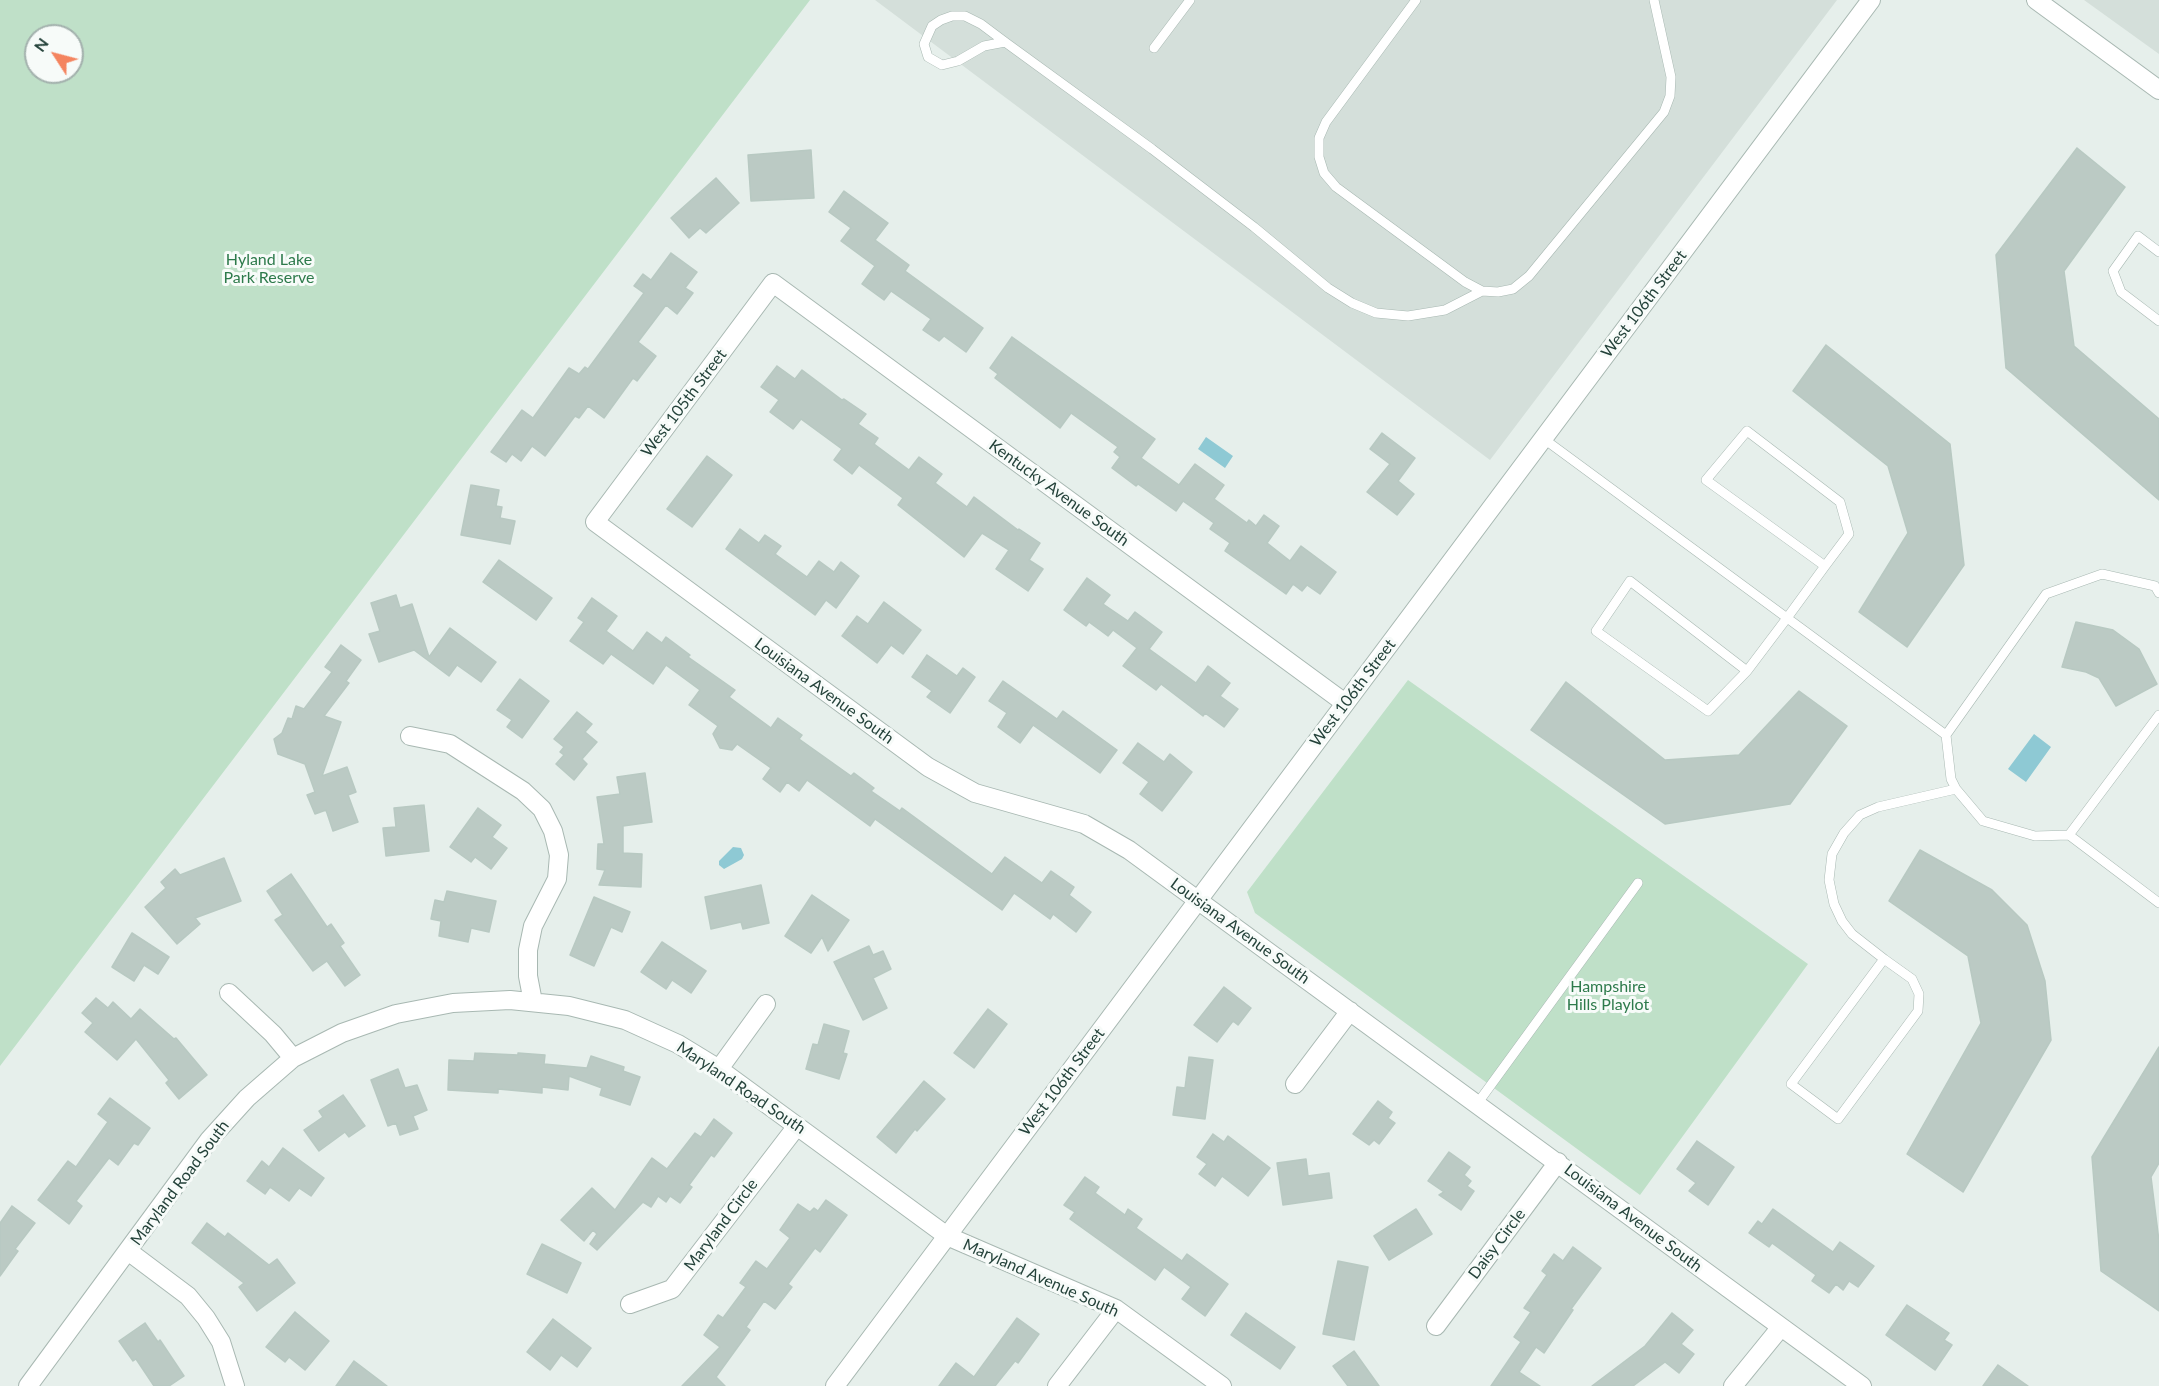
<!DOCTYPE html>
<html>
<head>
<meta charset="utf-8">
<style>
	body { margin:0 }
	#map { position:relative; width:2159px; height:1386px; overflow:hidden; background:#e6efeb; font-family:Lato,sans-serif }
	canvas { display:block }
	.north { position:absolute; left:24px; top:24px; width:60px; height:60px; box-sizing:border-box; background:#f7fbf9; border:2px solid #a3b1ad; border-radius:50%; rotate:306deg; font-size:16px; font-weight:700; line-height:24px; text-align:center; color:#24423a }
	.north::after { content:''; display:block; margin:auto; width:21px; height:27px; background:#f4845f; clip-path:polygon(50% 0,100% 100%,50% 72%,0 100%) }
</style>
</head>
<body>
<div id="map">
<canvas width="2159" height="1386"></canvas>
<div class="north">N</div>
</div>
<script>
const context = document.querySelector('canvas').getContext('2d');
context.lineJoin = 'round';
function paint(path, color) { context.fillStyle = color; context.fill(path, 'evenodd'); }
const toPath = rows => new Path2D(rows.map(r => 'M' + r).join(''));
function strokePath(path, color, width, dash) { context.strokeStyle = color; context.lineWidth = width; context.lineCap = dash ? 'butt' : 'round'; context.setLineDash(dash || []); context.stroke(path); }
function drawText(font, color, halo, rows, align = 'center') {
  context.font = font + ' Lato,sans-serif'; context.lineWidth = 6; context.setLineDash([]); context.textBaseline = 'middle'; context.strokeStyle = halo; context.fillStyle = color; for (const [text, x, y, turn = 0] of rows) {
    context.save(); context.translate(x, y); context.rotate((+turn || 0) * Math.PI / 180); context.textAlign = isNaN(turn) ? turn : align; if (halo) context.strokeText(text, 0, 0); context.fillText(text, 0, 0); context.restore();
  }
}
paint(toPath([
	[875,0,1837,0,1490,460],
	[2084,0,2159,0,2159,54]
]), '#d4dfda');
paint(toPath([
	[0,0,810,0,0,1066],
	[36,36,72,36,72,72,36,72],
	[1408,680,1808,964,1640,1195,1255,913,1247,892]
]), '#bfe0c8');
paint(toPath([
	[1206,437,1233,456,1225,468,1198,449],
	[2034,734,2051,747,2026,782,2008,769],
	[733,847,741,848,744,855,742,859,724,869,719,865,719,861]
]), '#8ec9d4');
const building = toPath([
	[2077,148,2125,187,2064,271,2074,346,2159,419,2159,500,2006,368,1996,255,2077,148],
	[811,150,814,198,751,201,748,155,811,150],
	[716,178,739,203,706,233,700,228,689,238,671,218,716,178],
	[844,191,888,223,875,240,909,265,905,271,983,328,966,352,944,336,939,341,923,330,931,319,891,291,884,300,862,284,875,266,841,241,851,228,829,212,844,191],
	[671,253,697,272,685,288,693,293,677,314,666,305,638,342,656,356,637,381,633,378,604,418,588,406,579,418,575,416,545,456,532,446,521,461,512,454,506,462,491,452,522,410,533,418,569,368,579,374,585,367,588,369,644,293,634,286,643,274,651,280,671,253],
	[1012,337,1155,439,1141,458,1179,485,1195,464,1224,485,1214,499,1247,523,1249,520,1256,526,1264,515,1279,526,1267,543,1290,561,1301,546,1336,572,1320,594,1307,585,1302,591,1293,584,1286,594,1225,551,1230,543,1210,529,1214,523,1183,501,1176,511,1138,484,1136,486,1112,468,1120,457,1114,452,1118,447,1107,439,1071,413,1060,428,995,378,998,374,990,368,1012,337],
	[1826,345,1950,444,1964,565,1907,647,1859,612,1908,533,1888,466,1793,391,1826,345],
	[777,366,795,379,802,370,842,400,844,399,866,414,858,424,878,438,874,444,909,470,919,457,942,474,935,483,967,507,974,497,1018,530,1019,529,1040,543,1029,560,1043,569,1028,591,996,569,1009,550,982,533,964,557,898,505,903,498,859,465,852,474,834,460,842,449,801,419,793,429,770,412,779,400,761,387,777,366],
	[1382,433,1415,458,1398,481,1414,494,1397,515,1367,492,1390,464,1370,449,1382,433],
	[707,456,732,475,692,527,667,509,707,456],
	[471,485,499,490,496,506,502,507,500,518,515,521,510,544,461,535,471,485],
	[740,529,759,543,765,535,781,546,775,554,807,577,819,561,834,572,841,562,859,576,836,608,826,600,815,615,726,549,740,529],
	[499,560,552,598,536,620,483,582,499,560],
	[1087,578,1110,595,1103,604,1128,621,1135,612,1162,632,1149,649,1196,683,1208,666,1230,683,1220,696,1238,709,1224,727,1205,713,1203,716,1161,684,1156,690,1123,666,1137,648,1113,630,1108,636,1089,622,1086,626,1064,610,1087,578],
	[396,595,400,608,412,604,429,657,450,628,496,662,481,682,457,665,449,676,414,650,379,662,369,634,380,631,371,603,396,595],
	[592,598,617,616,606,631,633,651,647,632,662,643,666,637,690,655,688,657,735,690,729,697,771,728,778,718,802,735,799,739,851,776,854,773,874,788,871,791,900,811,902,808,992,874,1005,857,1042,883,1051,871,1074,887,1069,895,1091,912,1076,932,1053,914,1050,919,1014,893,1002,910,875,819,870,826,807,780,799,791,787,782,780,792,763,779,771,768,737,744,732,750,720,748,713,734,718,726,689,705,700,690,666,665,653,684,611,654,603,664,570,641,584,622,578,618,592,598],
	[884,602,921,630,903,654,891,645,877,663,842,636,857,616,868,624,884,602],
	[2076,622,2113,630,2139,649,2157,684,2116,706,2099,678,2086,672,2062,667,2076,622],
	[341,645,361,660,346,681,349,683,324,716,341,722,322,776,347,767,356,792,348,795,358,822,333,831,326,810,315,814,307,795,315,792,305,764,278,754,274,739,282,733,288,718,292,719,296,706,304,709,332,672,325,667,341,645],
	[927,655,957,676,963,668,975,677,950,713,927,697,932,691,912,677,927,655],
	[520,679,549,701,522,738,507,727,512,720,497,710,520,679],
	[1003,681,1057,719,1063,711,1117,750,1100,773,1033,725,1020,743,998,727,1007,713,989,701,1003,681],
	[1566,682,1665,760,1739,755,1799,691,1847,726,1790,804,1665,824,1531,730,1566,682],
	[577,712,592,724,585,732,597,742,582,759,587,764,574,780,556,764,564,755,560,752,564,747,554,739,577,712],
	[1138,743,1164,762,1170,754,1192,772,1162,811,1140,794,1149,782,1123,763,1138,743],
	[645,773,652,822,623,826,623,853,642,854,641,887,599,885,605,870,597,869,598,844,604,844,597,797,620,794,617,777,645,773],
	[424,805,429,851,386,856,383,828,396,827,394,808,424,805],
	[478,808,501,825,492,837,507,848,491,869,475,857,471,862,450,847,478,808],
	[1920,850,1992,890,2027,925,2045,981,2051,1040,1963,1192,1907,1154,1981,1023,1968,956,1889,901,1920,850],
	[224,858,241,901,195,918,200,924,177,944,145,907,166,888,161,882,175,869,180,875,224,858],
	[291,874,327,927,331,924,344,943,340,946,360,975,345,986,327,961,313,971,275,920,283,915,267,891,291,874],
	[761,885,769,923,743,929,741,922,711,929,705,897,761,885],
	[447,891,496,901,489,932,471,928,468,942,439,936,441,921,431,919,435,900,444,902,447,891],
	[812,895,849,920,828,951,822,937,811,953,785,936,812,895],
	[594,897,630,912,622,932,611,927,594,966,570,955,594,897],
	[132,933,169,957,158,974,144,965,134,981,112,967,132,933],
	[662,942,706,971,691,993,672,980,666,989,641,972,662,942],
	[869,946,873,955,883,951,891,969,873,978,887,1008,863,1020,834,962,869,946],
	[1224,987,1251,1008,1238,1025,1233,1021,1217,1042,1194,1025,1224,987],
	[96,998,108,1008,113,1002,131,1019,140,1009,174,1039,176,1038,207,1075,179,1099,166,1083,169,1080,136,1039,117,1060,85,1032,93,1023,82,1013,96,998],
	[988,1009,1007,1024,974,1068,954,1053,988,1009],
	[824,1024,849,1031,843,1053,847,1054,839,1079,806,1069,813,1044,818,1045,824,1024],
	[2159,1047,2159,1163,2151,1177,2159,1241,2159,1311,2101,1271,2092,1157,2159,1047],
	[475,1053,518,1055,518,1053,545,1055,544,1064,587,1068,591,1056,624,1067,623,1071,640,1077,630,1105,600,1095,602,1088,569,1076,568,1090,542,1087,542,1093,498,1089,498,1093,448,1090,449,1060,474,1061,475,1053],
	[1189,1057,1213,1060,1205,1119,1173,1115,1177,1087,1185,1088,1189,1057],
	[398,1069,405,1088,417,1085,427,1110,413,1116,418,1129,400,1135,396,1123,388,1126,371,1080,398,1069],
	[924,1081,945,1099,917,1131,915,1129,896,1153,877,1137,924,1081],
	[343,1095,365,1126,349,1137,345,1132,319,1151,304,1130,323,1117,319,1111,343,1095],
	[110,1098,150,1128,138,1145,134,1143,118,1165,109,1158,76,1201,82,1206,69,1224,38,1200,68,1161,76,1167,108,1122,98,1114,110,1098],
	[1378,1101,1392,1112,1388,1118,1395,1123,1379,1144,1374,1140,1369,1145,1353,1134,1378,1101],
	[714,1119,732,1133,714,1157,711,1155,689,1185,692,1187,680,1203,670,1196,666,1202,658,1196,651,1207,643,1202,597,1250,590,1244,597,1234,593,1230,584,1241,561,1220,592,1188,615,1210,652,1158,667,1169,695,1133,701,1137,714,1119],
	[1213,1134,1224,1142,1228,1136,1270,1168,1248,1196,1222,1176,1215,1186,1199,1174,1207,1164,1197,1157,1213,1134],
	[1697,1141,1734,1167,1708,1205,1689,1191,1696,1183,1677,1169,1697,1141],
	[283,1148,324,1178,311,1196,299,1188,289,1201,270,1187,265,1194,247,1181,262,1161,269,1167,283,1148],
	[1449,1152,1470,1167,1464,1175,1471,1181,1467,1186,1474,1191,1461,1210,1439,1195,1444,1192,1428,1181,1449,1152],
	[1306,1159,1308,1176,1329,1173,1332,1198,1283,1205,1277,1163,1306,1159],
	[1085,1177,1099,1187,1095,1193,1125,1215,1128,1209,1142,1219,1136,1228,1182,1261,1187,1254,1228,1284,1205,1316,1182,1299,1191,1287,1164,1267,1155,1280,1070,1219,1075,1212,1064,1205,1085,1177],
	[826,1200,847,1215,820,1252,815,1248,788,1284,792,1287,775,1309,764,1301,746,1327,750,1330,716,1377,725,1386,682,1386,720,1347,704,1335,718,1315,723,1318,746,1287,740,1283,756,1261,767,1269,790,1238,780,1230,798,1204,810,1212,814,1208,818,1211,826,1200],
	[12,1206,35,1223,15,1249,18,1251,0,1276,0,1223,12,1206],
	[1416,1209,1432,1234,1389,1260,1374,1236,1416,1209],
	[1773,1209,1833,1252,1840,1242,1874,1266,1858,1287,1849,1281,1843,1290,1836,1284,1829,1293,1812,1281,1816,1275,1772,1243,1769,1247,1749,1233,1758,1221,1762,1224,1773,1209],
	[207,1223,225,1237,228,1233,269,1265,277,1259,295,1283,257,1311,239,1287,244,1283,192,1243,207,1223],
	[542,1244,581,1263,567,1293,527,1274,542,1244],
	[1573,1247,1601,1268,1571,1309,1573,1310,1544,1353,1536,1347,1519,1372,1540,1386,1491,1386,1521,1342,1514,1337,1531,1312,1524,1308,1547,1275,1542,1271,1554,1254,1563,1261,1573,1247],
	[1338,1261,1368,1267,1354,1340,1323,1334,1338,1261],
	[1907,1305,1949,1333,1944,1340,1952,1345,1935,1370,1886,1335,1907,1305],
	[295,1312,329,1341,305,1370,289,1357,285,1362,266,1347,295,1312],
	[1246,1313,1295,1347,1280,1369,1231,1335,1246,1313],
	[1672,1313,1693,1330,1681,1344,1694,1354,1679,1373,1665,1362,1633,1386,1592,1386,1645,1346,1672,1313],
	[1017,1318,1039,1334,1018,1363,1015,1361,995,1386,939,1386,956,1363,974,1377,1017,1318],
	[553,1319,591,1348,577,1367,561,1355,550,1370,527,1352,553,1319],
	[145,1323,158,1342,160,1340,184,1376,169,1386,154,1386,136,1359,133,1361,119,1341,145,1323],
	[1354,1351,1379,1386,1348,1386,1333,1366,1354,1351],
	[354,1361,387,1386,336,1386,354,1361],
	[1998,1365,2028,1386,1983,1386,1998,1365]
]);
paint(building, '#bbcac4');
strokePath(building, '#b8c9c2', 1.5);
const service = toPath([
	[1416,0,1326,122,1319,138,1319,157,1324,173,1336,187,1465,282,1482,291,1498,292,1513,289,1529,276,1664,112,1670,96,1671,77,1654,0],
	[1005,42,984,46,958,61,942,65,928,57,924,44,932,26,941,20,952,16,965,16,981,24,1005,42,1152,149,1254,227,1328,288,1352,303,1376,313,1408,316,1445,310,1482,291],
	[1154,48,1190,0],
	[2159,252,2138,236,2113,271,2121,292,2159,321],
	[1544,439,1946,735,1951,779,1956,789,1983,821,2035,836,2069,835,2159,903],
	[1747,671,1630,581,1596,631,1708,711,1747,671,1787,618,1825,566,1849,534,1840,502,1747,431,1706,480,1825,566],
	[1946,735,2046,594,2102,574,2155,586,2159,593],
	[2069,835,2159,715],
	[1884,959,1912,979,1919,994,1918,1011,1838,1119,1791,1084,1884,959,1852,934,1842,921,1834,904,1829,880,1832,854,1844,833,1860,815,1878,807,1956,789],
	[1477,1104,1638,883]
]);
const minor = toPath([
	[1345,703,773,283,595,522,928,767,975,793,1084,824,1129,850,1862,1386],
	[410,736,450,744,523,791,542,809,553,831,559,855,557,879,533,926,528,950,528,976,533,1002],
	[229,993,273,1034,293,1058],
	[719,1069,766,1004],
	[1295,1084,1350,1011],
	[128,1251,188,1296,206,1318,221,1342,235,1386],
	[630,1304,672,1289,797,1126],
	[1436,1326,1558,1162],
	[28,1386,209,1140,247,1098,293,1058,342,1033,396,1014,453,1003,510,1000,569,1006,625,1020,678,1044,719,1069,947,1236,1116,1309,1222,1386],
	[1057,1386,1116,1309],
	[1733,1386,1781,1327]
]);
const tertiary = toPath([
	[2036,0,2159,90],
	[835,1386,1871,0]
]);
strokePath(service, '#a8b8b2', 10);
strokePath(minor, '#a8b8b2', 20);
strokePath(tertiary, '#a8b8b2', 20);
strokePath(service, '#fff', 9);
strokePath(minor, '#fff', 18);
strokePath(tertiary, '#fff', 18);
drawText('16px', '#2d7a4b', '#f7fbf9', [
	["Hyland Lake",269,260],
	["Park Reserve",269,278],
	["Hampshire",1608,987],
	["Hills Playlot",1608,1005]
]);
drawText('16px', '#24423a', '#f7fbf9', [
	["West 106th Street",1644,304,-53],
	["West 105th Street",684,403,-53],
	["Kentucky Avenue South",1059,493,36],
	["Louisiana Avenue South",824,691,36],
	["West 106th Street",1353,693,-53],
	["Louisiana Avenue South",1240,931,36],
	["West 106th Street",1062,1082,-53],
	["Maryland Road South",741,1088,34],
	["Maryland Road South",180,1183,-53],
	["Louisiana Avenue South",1633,1218,37],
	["Maryland Circle",721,1225,-53],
	["Daisy Circle",1497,1244,-53],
	["Maryland Avenue South",1041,1278,24]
]);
</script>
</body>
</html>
